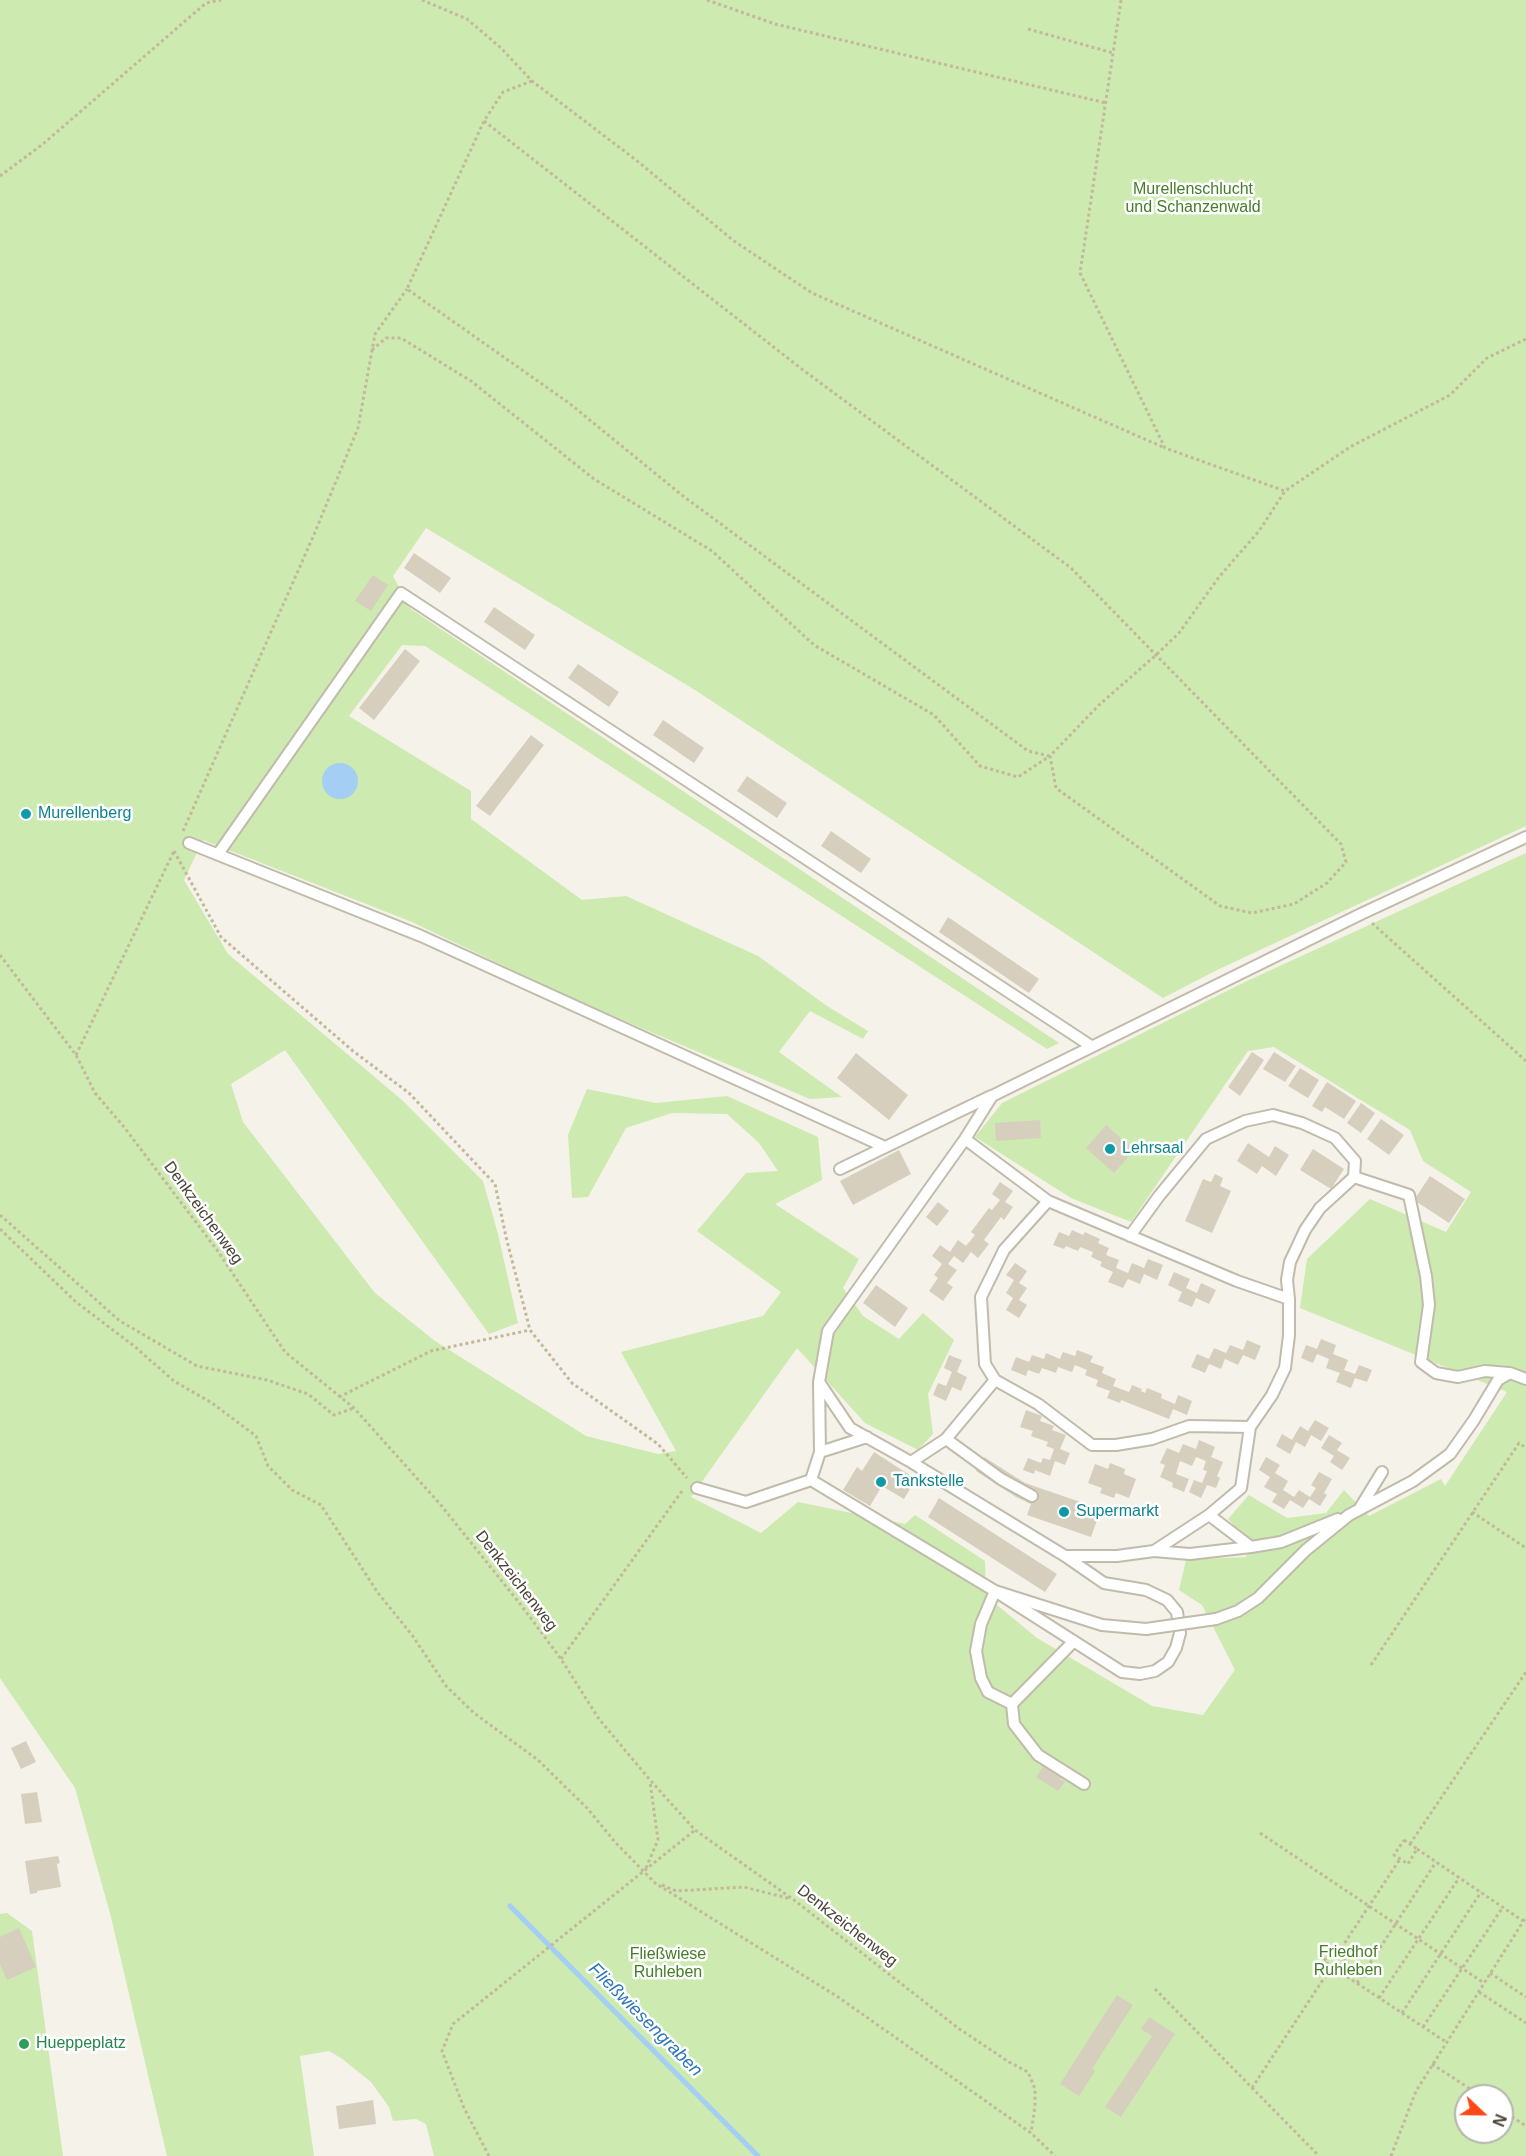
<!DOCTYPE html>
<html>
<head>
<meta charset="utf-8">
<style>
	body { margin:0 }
	#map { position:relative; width:1526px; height:2156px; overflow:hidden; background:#f5f2e9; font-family:Arial,sans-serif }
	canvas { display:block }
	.north { position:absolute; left:1454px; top:2084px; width:60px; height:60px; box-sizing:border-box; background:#fff; border:2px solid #b6b4af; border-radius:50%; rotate:112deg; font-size:16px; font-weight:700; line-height:24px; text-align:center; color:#494337 }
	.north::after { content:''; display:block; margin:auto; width:21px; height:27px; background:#ff4616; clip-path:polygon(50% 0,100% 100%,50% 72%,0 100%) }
</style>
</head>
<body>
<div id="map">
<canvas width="1526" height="2156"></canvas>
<div class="north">N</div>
</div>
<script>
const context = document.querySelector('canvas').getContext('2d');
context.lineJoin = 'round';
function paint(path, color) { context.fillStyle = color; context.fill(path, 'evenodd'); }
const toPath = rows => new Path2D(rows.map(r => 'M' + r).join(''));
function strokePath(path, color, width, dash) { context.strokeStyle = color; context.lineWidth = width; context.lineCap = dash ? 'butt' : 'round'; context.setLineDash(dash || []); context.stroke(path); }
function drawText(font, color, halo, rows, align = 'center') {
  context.font = font + ' Arial,sans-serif'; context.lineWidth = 5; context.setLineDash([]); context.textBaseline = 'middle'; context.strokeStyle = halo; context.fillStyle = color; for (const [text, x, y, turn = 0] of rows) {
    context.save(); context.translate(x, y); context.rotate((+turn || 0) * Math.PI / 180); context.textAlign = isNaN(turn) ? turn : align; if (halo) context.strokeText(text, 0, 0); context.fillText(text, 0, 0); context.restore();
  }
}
paint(toPath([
	[0,0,1526,0,1526,826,1217,970,1163,998,695,690,426,528,393,576,411,609,1059,1043,1047,1049,425,646,402,645,349,716,471,791,471,819,582,900,626,896,758,956,827,1006,868,1031,863,1039,810,1011,779,1052,842,1097,810,1099,577,1001,412,922,203,840,184,880,228,954,402,1100,483,1181,498,1234,518,1323,489,1334,285,1050,231,1084,243,1122,375,1293,435,1341,586,1436,658,1454,676,1451,621,1352,763,1316,781,1292,697,1231,746,1173,778,1171,759,1143,727,1114,672,1113,626,1128,588,1197,572,1198,568,1135,587,1089,656,1103,727,1096,818,1137,822,1180,775,1204,859,1259,843,1288,863,1316,899,1339,923,1313,954,1340,928,1394,933,1434,918,1450,865,1423,797,1348,691,1497,761,1533,798,1502,905,1524,915,1515,985,1561,986,1596,1037,1638,1152,1706,1203,1715,1235,1670,1202,1605,1179,1590,1186,1560,1246,1557,1249,1541,1228,1519,1249,1495,1287,1518,1326,1513,1344,1490,1369,1516,1441,1479,1445,1486,1507,1392,1300,1308,1307,1259,1370,1199,1446,1232,1471,1192,1423,1161,1410,1130,1274,1047,1248,1051,1131,1222,1071,1198,975,1137,1002,1103,1247,981,1526,853,1526,2156,434,2156,426,2124,416,2119,393,2121,389,2107,371,2082,341,2058,329,2051,300,2056,314,2156,167,2156,111,1917,75,1788,0,1678],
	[1466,2096,1502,2096,1502,2132,1466,2132],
	[7,1913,32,1931,63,2156,0,2156,0,1914]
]), '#cdeab0');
paint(toPath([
	'322 781a18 18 0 1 1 36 0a18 18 0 1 1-36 0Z'
]), '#a4cef3');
strokePath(toPath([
	[510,1906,758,2156]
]), '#a4cef3', 5);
paint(toPath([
	[414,553,451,578,440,593,404,568],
	[373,575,388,585,371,611,355,601],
	[494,607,535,635,525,650,484,622],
	[405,649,420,661,374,720,359,708],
	[578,664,619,692,609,707,568,678],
	[663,720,704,748,694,763,653,735],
	[531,735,544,745,490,816,476,806],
	[747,776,787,803,777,818,737,791],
	[831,831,871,859,861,873,821,846],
	[948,917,1039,979,1029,993,939,932],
	[1252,1052,1264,1060,1240,1096,1228,1087],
	[1274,1052,1296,1066,1285,1082,1263,1069],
	[856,1053,908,1095,889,1120,837,1078],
	[1300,1068,1319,1080,1308,1098,1288,1086],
	[1327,1082,1356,1101,1344,1119,1325,1107,1322,1112,1312,1106],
	[1361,1103,1375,1113,1361,1133,1347,1123],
	[1381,1119,1404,1135,1389,1155,1367,1139],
	[1040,1120,1041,1138,996,1141,995,1123],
	[1106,1125,1134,1150,1114,1173,1086,1148],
	[1248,1143,1269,1157,1275,1146,1289,1155,1276,1176,1262,1166,1257,1174,1237,1161],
	[1313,1149,1344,1169,1331,1189,1300,1170],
	[899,1150,911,1174,853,1205,840,1181],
	[1215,1174,1223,1178,1220,1186,1231,1191,1212,1233,1185,1221,1203,1179,1211,1182],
	[1430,1176,1465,1199,1449,1223,1414,1200],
	[1000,1182,1013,1191,1005,1202,1013,1207,1004,1220,1001,1217,984,1240,989,1244,978,1258,971,1252,963,1263,954,1256,948,1264,957,1270,947,1283,953,1287,943,1301,929,1291,938,1278,934,1275,942,1264,932,1256,940,1245,950,1252,958,1240,966,1246,975,1235,971,1232,989,1208,992,1210,1000,1200,992,1194],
	[938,1202,949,1211,937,1226,926,1217],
	[1072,1230,1083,1235,1085,1232,1100,1239,1098,1243,1109,1248,1106,1255,1119,1260,1116,1268,1128,1273,1132,1263,1144,1268,1148,1259,1163,1265,1157,1280,1144,1274,1140,1284,1128,1279,1123,1288,1108,1282,1113,1272,1100,1266,1102,1262,1091,1257,1093,1252,1080,1247,1078,1251,1066,1246,1064,1249,1053,1245,1059,1232,1069,1236],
	[1015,1263,1027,1271,1019,1283,1027,1288,1019,1300,1027,1305,1019,1318,1006,1310,1013,1298,1006,1293,1014,1280,1006,1275],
	[1174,1272,1190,1279,1186,1288,1197,1293,1201,1283,1216,1290,1209,1304,1196,1298,1192,1307,1178,1301,1182,1292,1168,1285],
	[876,1285,908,1308,895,1327,863,1303],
	[1321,1339,1336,1345,1333,1354,1348,1360,1344,1370,1355,1374,1359,1365,1372,1370,1367,1382,1355,1378,1351,1388,1336,1382,1340,1373,1326,1368,1329,1359,1317,1354,1313,1363,1301,1358,1306,1345,1317,1349],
	[1247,1340,1261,1346,1255,1360,1243,1355,1238,1365,1225,1359,1221,1369,1209,1364,1205,1373,1191,1367,1197,1354,1209,1359,1214,1348,1226,1353,1230,1345,1243,1350],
	[1077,1350,1093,1356,1090,1362,1104,1367,1102,1373,1116,1379,1113,1386,1129,1392,1132,1385,1142,1389,1141,1391,1145,1393,1147,1388,1162,1394,1161,1398,1175,1404,1178,1395,1192,1401,1187,1415,1173,1409,1169,1419,1121,1400,1120,1403,1107,1398,1110,1391,1096,1386,1098,1380,1085,1375,1087,1370,1075,1365,1072,1372,1058,1367,1056,1373,1042,1368,1039,1374,1028,1370,1026,1376,1011,1370,1016,1357,1029,1362,1032,1355,1044,1359,1046,1353,1060,1359,1063,1352,1075,1356],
	[949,1355,962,1360,957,1372,967,1377,961,1391,952,1387,946,1401,933,1395,938,1383,946,1386,952,1372,944,1368],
	[1026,1410,1042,1416,1040,1421,1054,1426,1052,1430,1066,1435,1060,1449,1070,1453,1065,1465,1055,1461,1050,1476,1035,1470,1034,1474,1023,1470,1028,1458,1041,1463,1043,1458,1050,1460,1054,1449,1046,1446,1048,1442,1031,1436,1033,1431,1020,1427],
	[1315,1420,1329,1428,1321,1441,1311,1435,1305,1447,1296,1442,1290,1454,1276,1446,1282,1434,1292,1440,1300,1426,1308,1431],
	[1329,1435,1342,1443,1337,1450,1350,1458,1342,1470,1330,1462,1334,1456,1321,1448],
	[1199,1440,1215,1447,1211,1457,1223,1462,1217,1476,1220,1478,1216,1488,1207,1485,1201,1498,1189,1492,1194,1480,1202,1483,1207,1471,1203,1470,1206,1461,1196,1457,1192,1466,1180,1461,1176,1474,1189,1479,1184,1492,1172,1487,1173,1483,1160,1477,1165,1465,1160,1463,1167,1448,1179,1453,1183,1444,1196,1449],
	[874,1452,916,1479,904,1499,882,1486,870,1506,843,1490,857,1467,862,1471],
	[984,1457,1025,1483,1101,1509,1091,1537,1027,1515,1031,1504,1016,1497,976,1471],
	[1266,1457,1280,1465,1275,1473,1288,1481,1283,1490,1294,1497,1299,1490,1310,1497,1316,1488,1311,1485,1319,1472,1332,1479,1324,1493,1327,1495,1320,1506,1309,1499,1303,1508,1290,1500,1284,1509,1272,1502,1277,1494,1264,1487,1270,1477,1259,1470],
	[1110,1463,1125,1469,1124,1474,1136,1479,1129,1498,1116,1493,1114,1498,1100,1493,1102,1488,1088,1483,1095,1464,1108,1469],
	[939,1498,1057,1574,1045,1592,928,1517],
	[26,1741,36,1762,21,1769,11,1748],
	[1044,1765,1061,1776,1060,1779,1065,1782,1058,1791,1036,1777],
	[37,1792,42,1822,25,1824,21,1794],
	[58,1856,60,1863,57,1864,61,1887,37,1891,37,1893,30,1894,25,1861],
	[19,1928,36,1967,7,1980,0,1964,0,1937],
	[1117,1995,1133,2005,1092,2069,1095,2071,1079,2096,1060,2084],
	[1149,2017,1175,2034,1121,2117,1105,2107,1152,2036,1141,2029],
	[373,2100,376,2124,339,2129,336,2106]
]), '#d7cfbe');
const service = toPath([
	[189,843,421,936,885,1147],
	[218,854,401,593,1091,1046],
	[965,1139,1048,1201,1237,1281,1289,1299,1289,1335,1285,1368,1272,1395,1250,1427],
	[840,1169,991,1096],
	[1354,1177,1409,1195,1426,1276,1429,1305,1421,1362,1436,1373,1458,1377,1485,1371,1509,1373],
	[1048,1201,1004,1250,981,1297,985,1364,995,1380,1038,1404,1092,1445,1116,1445,1152,1439,1189,1426,1250,1427,1241,1488,1209,1515],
	[1130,1236,1159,1196,1206,1139,1245,1121,1273,1115,1302,1123,1335,1138,1355,1161,1354,1177,1320,1208,1305,1230,1290,1262,1287,1280,1289,1299],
	[995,1380,946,1439,911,1462,850,1428,819,1382,828,1331,965,1139,992,1096,1361,914,1526,837],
	[819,1383,820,1452],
	[867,1437,820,1452,811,1480,995,1591,1122,1672,1140,1674,1155,1671,1168,1662,1176,1648,1180,1633,1177,1612,1167,1600,1146,1590,1104,1583,1065,1556,911,1462],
	[946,1439,1001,1479,1032,1496],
	[697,1488,746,1502,811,1480],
	[1360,1508,1382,1472],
	[1154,1551,1209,1515,1251,1547],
	[1065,1556,1117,1556,1154,1551,1190,1554,1251,1547,1281,1542,1338,1519],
	[1216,1619,1238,1611,1258,1598,1306,1550,1349,1515,1413,1481,1450,1454,1474,1420,1498,1380,1510,1373,1526,1379],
	[1074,1641,1012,1704,1014,1724,1038,1755,1084,1784],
	[1012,1704,988,1692,981,1678,976,1651,981,1624,995,1591,1102,1625,1146,1629]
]);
strokePath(service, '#c1bbab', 14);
strokePath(toPath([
	[422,0,467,19,501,48,532,81,636,160,734,241,812,293,1165,448],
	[707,0,775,24,1106,103],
	[1121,0,1080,273,1165,448,1285,491],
	[1028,29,1113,53],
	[532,81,503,92,484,121,407,289,569,403,683,496,1028,751,1049,756],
	[484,121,803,370,1071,568,1156,655,1341,844,1346,862,1327,883,1294,904,1252,913,1220,906,1056,788,1050,756,1099,705,1156,655,1179,633,1219,577,1259,531,1285,491,1350,447,1450,395,1487,358,1526,339],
	[0,176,43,144,206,3,221,0],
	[372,350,386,338,401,338,471,381,594,479,712,551,814,645,934,715,980,766,1018,777,1050,756],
	[183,831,313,537,358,428,375,334,407,289],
	[174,851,221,937,353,1051,409,1093,495,1184,506,1237,530,1330,572,1383,658,1444,687,1478],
	[1372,923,1526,1061],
	[0,955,76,1055,95,1093,124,1127,217,1250,285,1352,354,1408,440,1504,521,1605,561,1659,599,1719,650,1780,695,1830,794,1900,958,2028,1009,2062,1028,2072,1035,2089,1035,2106,1031,2133],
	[76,1055,174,851],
	[0,1215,120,1321,197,1366,267,1380,308,1394,334,1415,354,1408],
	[0,1229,76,1302,134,1346,174,1381,212,1403,256,1436,268,1466,292,1490,321,1505,378,1593,412,1635,446,1686,474,1713,538,1760,587,1808,615,1842,655,1883,838,1997,1031,2133,1055,2156],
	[339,1397,431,1351,530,1330],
	[1472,1512,1526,1548],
	[561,1659,682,1491],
	[1371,1665,1519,1443,1526,1448],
	[1260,1833,1484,1983],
	[1404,1840,1417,1849,1408,1864,1394,1855,1404,1840],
	[1410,1844,1526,1672],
	[1417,1849,1523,1921],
	[646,1868,658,1840,650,1782],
	[662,1885,676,1891,744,1887,791,1899],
	[1332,1949,1346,1958,1337,1970,1324,1961,1332,1949],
	[1338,1953,1400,1859],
	[1337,1970,1446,2042],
	[1490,1973,1526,1997],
	[1357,1983,1436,1862],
	[1155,1989,1319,2156],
	[1479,1992,1526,2023],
	[1379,1998,1459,1878],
	[1402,2013,1481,1892],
	[1423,2027,1503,1907],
	[1432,2064,1481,2096],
	[1252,2088,1332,1966],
	[1502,2110,1526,2126],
	[489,2156,464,2108,442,2051,453,2024,695,1830],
	[1391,2156,1416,2091,1526,1917]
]), '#c3b89c', 3, [3, 3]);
strokePath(service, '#fff', 10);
const serviceBridge = toPath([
	[1146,1629,1216,1619]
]);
strokePath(serviceBridge, '#c1bbab', 14, []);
strokePath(serviceBridge, '#fff', 10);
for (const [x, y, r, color] of [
	[26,814,6,"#0f9aa8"],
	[1110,1149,6,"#0f9aa8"],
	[881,1482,6,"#0f9aa8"],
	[1064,1512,6,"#0f9aa8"],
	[24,2044,6,"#2e9e5b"]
]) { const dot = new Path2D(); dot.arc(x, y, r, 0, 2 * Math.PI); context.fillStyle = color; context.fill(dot); strokePath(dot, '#fff', 2); }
drawText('16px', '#437e27', '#fff', [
	["Murellenschlucht",1193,190],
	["und Schanzenwald",1193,208],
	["Friedhof",1348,1953],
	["Ruhleben",1348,1971],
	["Fließwiese",668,1955],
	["Ruhleben",668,1973]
]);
drawText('16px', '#0d838f', '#fff', [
	["Murellenberg",38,814],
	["Lehrsaal",1122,1149],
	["Tankstelle",893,1482],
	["Supermarkt",1076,1512]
], 'left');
drawText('16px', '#494337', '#fff', [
	["Denkzeichenweg",203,1213,54],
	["Denkzeichenweg",516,1581,52],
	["Denkzeichenweg",847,1926,38]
]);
drawText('16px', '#27864d', '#fff', [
	["Hueppeplatz",36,2044]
], 'left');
drawText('italic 18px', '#2b75ba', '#fff', [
	["Fließwiesengraben",645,2020,45]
]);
</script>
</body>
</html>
